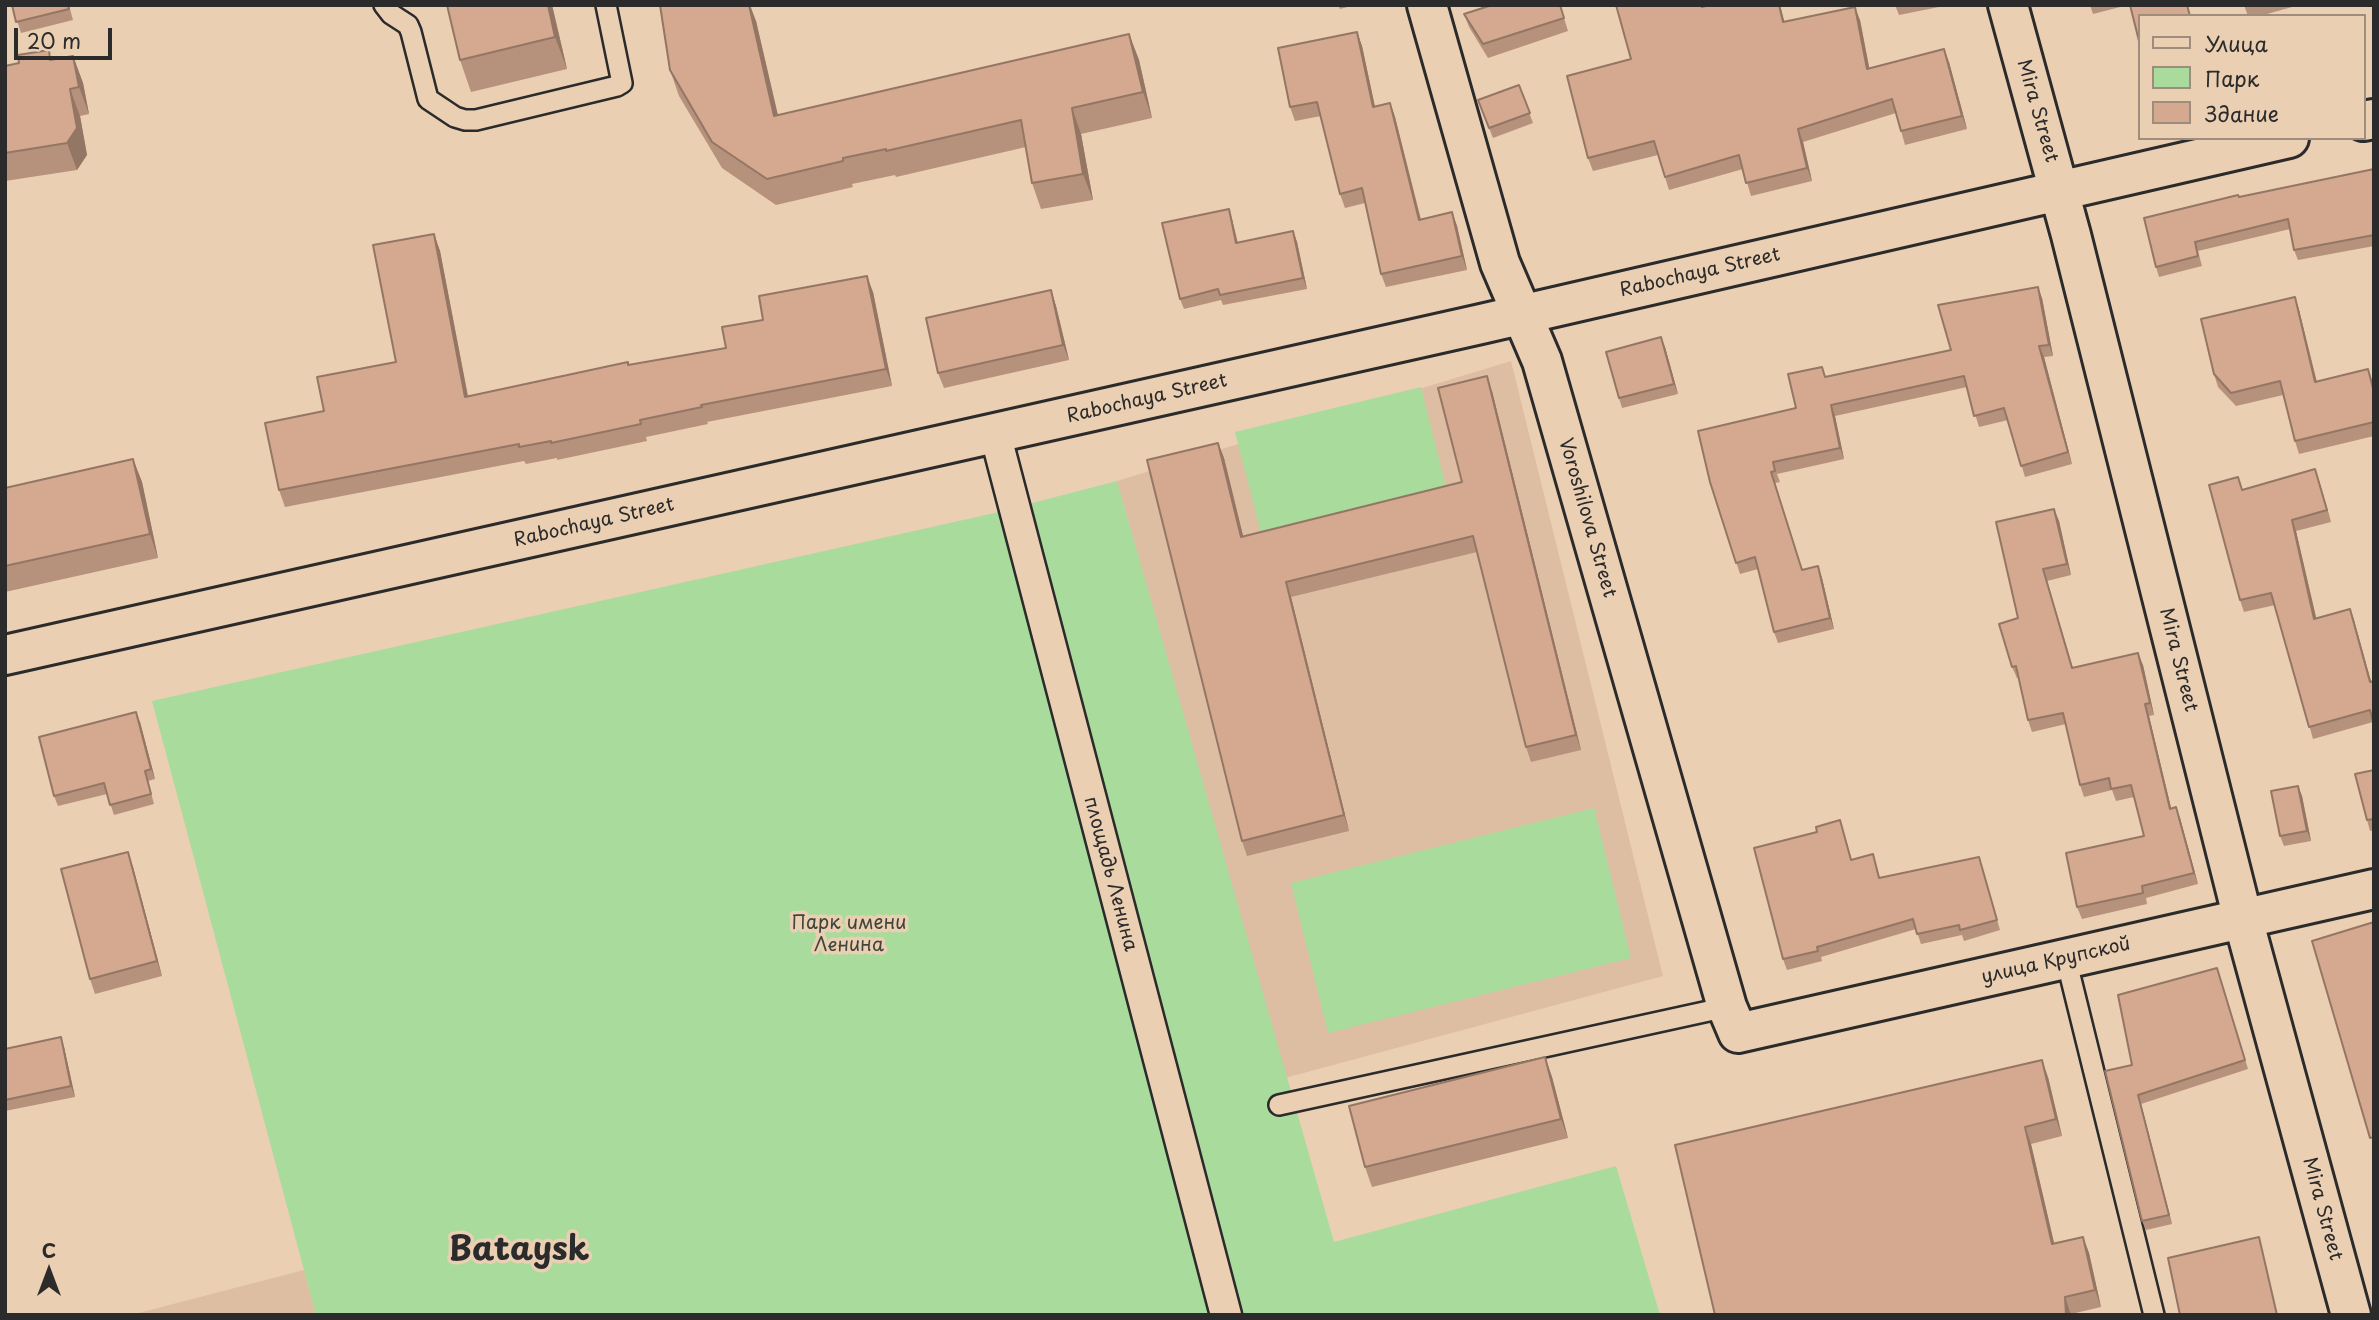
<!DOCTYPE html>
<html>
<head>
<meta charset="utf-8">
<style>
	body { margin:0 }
	#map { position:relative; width:2379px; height:1320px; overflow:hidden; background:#ebcfb2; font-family:"Playpen Sans",sans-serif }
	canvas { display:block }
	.frame { position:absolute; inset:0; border:7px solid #2b2b2b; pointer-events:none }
	.legend { position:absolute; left:2138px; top:14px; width:228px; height:126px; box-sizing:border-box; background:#ebcfb2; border:2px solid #9e8d7c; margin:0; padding:9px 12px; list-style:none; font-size:21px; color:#2b2b2b }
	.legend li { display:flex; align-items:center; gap:14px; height:35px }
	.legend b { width:35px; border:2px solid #9e8d7c }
	.north { position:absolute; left:14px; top:1236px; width:70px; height:70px; -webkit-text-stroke:5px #ebcfb2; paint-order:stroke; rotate:0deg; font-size:19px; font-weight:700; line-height:28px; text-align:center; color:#2b2b2b }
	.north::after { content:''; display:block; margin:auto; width:24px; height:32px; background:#2b2b2b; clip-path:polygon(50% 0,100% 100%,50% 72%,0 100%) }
	.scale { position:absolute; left:14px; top:28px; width:98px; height:32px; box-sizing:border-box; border:4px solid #2b2b2b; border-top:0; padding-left:9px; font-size:21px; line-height:24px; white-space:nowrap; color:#2b2b2b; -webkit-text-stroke:5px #ebcfb2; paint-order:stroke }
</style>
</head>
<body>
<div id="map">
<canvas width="2379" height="1320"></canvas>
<div class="frame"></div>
<ul class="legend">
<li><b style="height:9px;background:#ebcfb2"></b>Улица</li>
<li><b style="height:19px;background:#a9db9c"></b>Парк</li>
<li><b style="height:19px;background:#d4a990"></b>Здание</li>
</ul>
<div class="north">С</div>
<div class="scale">20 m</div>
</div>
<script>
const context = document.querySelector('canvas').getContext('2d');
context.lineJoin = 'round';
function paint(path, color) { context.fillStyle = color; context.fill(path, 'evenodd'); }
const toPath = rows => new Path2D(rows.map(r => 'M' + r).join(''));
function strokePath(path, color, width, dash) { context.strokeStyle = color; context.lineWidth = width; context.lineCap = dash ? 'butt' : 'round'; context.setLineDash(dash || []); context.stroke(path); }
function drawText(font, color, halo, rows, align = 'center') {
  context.font = font + ' "Playpen Sans",sans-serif'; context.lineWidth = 7; context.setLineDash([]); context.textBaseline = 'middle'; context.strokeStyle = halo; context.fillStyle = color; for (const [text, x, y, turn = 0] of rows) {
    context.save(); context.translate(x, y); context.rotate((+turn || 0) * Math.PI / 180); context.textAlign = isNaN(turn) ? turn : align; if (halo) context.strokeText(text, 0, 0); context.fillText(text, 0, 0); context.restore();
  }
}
paint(toPath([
	[1511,361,1663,976,1285,1078,1117,481],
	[304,1270,316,1315,131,1315]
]), '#ddbea3');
paint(toPath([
	[1421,387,1446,488,1261,533,1235,432],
	[1117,481,1334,1242,1616,1166,1660,1315,316,1315,152,701,990,514],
	[1594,808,1631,958,1328,1033,1291,883]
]), '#a9db9c');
const service = toPath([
	[384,5,391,14,408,25,411,32,428,99,455,117,465,120,476,120,617,86,622,83,606,5],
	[2066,959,2154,1315],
	[1279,1105,1727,1007]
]);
const pedestrian = toPath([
	[995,433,1226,1315]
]);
const minor = toPath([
	[1427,5,1500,263,1542,361,1727,1007,1738,1033,2374,889],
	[2008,5,2071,235,2243,919,2351,1315],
	[2363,121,2374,119],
	[5,655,1481,324,2289,138]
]);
strokePath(service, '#2b2b2b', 24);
strokePath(pedestrian, '#2b2b2b', 35);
strokePath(minor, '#2b2b2b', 44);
strokePath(service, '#ebcfb2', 19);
strokePath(pedestrian, '#ebcfb2', 30);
strokePath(minor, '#ebcfb2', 38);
paint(toPath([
	[12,5,69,5,73,20,21,33],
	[447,5,552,5,567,69,471,92,460,60],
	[1338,5,1355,5,1340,9],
	[1560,5,1568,31,1488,58,1469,27,1464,14,1489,6],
	[1710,5,1780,5,1784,22,1860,20,1869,68,1949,62,1967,129,1905,145,1896,113,1803,142,1812,181,1751,196,1743,169,1669,190,1658,155,1593,171,1588,158,1631,59,1703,7],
	[1895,5,1939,5,1939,7,1899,15],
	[2090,5,2128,5,2093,14],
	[2244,5,2299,5,2260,16,2248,16],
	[756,21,778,115,1129,34,1139,60,1152,118,1081,134,1093,200,1041,209,1032,183,1026,147,896,177,895,175,852,184,853,187,776,205,722,168,679,96,670,70],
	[1357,32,1362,46,1375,107,1390,103,1395,117,1421,219,1452,212,1457,226,1467,270,1386,287,1381,274,1365,203,1345,208,1340,194,1321,116,1295,121,1290,107],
	[73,56,83,83,89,114,80,116,87,155,77,170,5,181,5,66,52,60],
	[1519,85,1533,123,1493,138,1478,100],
	[2374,169,2374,246,2298,260,2294,250,2290,229,2198,251,2202,266,2159,277,2156,267,2239,197],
	[1232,219,1238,243,1293,231,1297,242,1307,289,1223,305,1221,300,1184,309,1180,299],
	[434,234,440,251,468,396,726,348,763,320,873,292,892,386,707,422,708,424,646,437,647,441,557,460,557,458,526,464,524,461,285,507,279,490,396,362],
	[1051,290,1056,306,1069,360,944,388,938,373],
	[2295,297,2299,310,2317,382,2368,369,2374,386,2374,436,2299,454,2295,441,2283,395,2236,406,2218,387,2214,374],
	[2042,298,2053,356,2044,357,2072,464,2025,477,2008,420,1979,427,1967,387,1835,416,1844,459,1777,474,1780,482,1775,483,1802,570,1818,566,1822,578,1834,629,1778,643,1774,632,1758,569,1740,574,1710,482,1796,408,1826,377,1951,350],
	[1665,347,1678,394,1622,408,1619,398],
	[1492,391,1581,750,1531,762,1526,747,1477,552,1291,597,1349,831,1247,856,1242,841,1218,443,1224,458,1243,536,1462,482],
	[133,459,142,482,158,558,5,592,5,488],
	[2319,481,2331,522,2296,531,2316,618,2350,609,2354,620,2373,722,2313,739,2275,605,2244,612,2240,600,2243,490],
	[2054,509,2059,521,2071,575,2047,581,2073,668,2143,665,2154,715,2149,716,2171,808,2180,818,2198,884,2146,898,2147,904,2082,919,2077,907,2144,836,2134,797,2116,801,2112,790,2084,797,2080,785,2066,724,2032,732,2028,720,2019,678,2017,678,2012,667,2018,618],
	[140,722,155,779,148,781,154,804,114,815,107,794,58,806,54,796],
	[2374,770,2374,830,2370,831,2367,820],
	[2298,786,2302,796,2311,841,2284,846,2280,836],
	[1843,831,1852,860,1876,864,1880,878,1979,857,2000,930,1964,941,1962,935,1921,944,1916,929,1821,957,1822,961,1787,970,1783,959],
	[133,867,162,976,95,994,90,979],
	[2217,968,2248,1069,2141,1104,2172,1224,2146,1230,2142,1221,2132,1065],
	[64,1047,75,1097,5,1111,5,1049],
	[1545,1057,1552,1077,1568,1138,1372,1187,1365,1167],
	[2048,1077,2062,1136,2031,1144,2054,1243,2083,1237,2089,1253,2101,1307,2071,1314,1715,1315]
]), '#b6917c');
paint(toPath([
	[548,5,552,5,567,69,555,37],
	[749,5,750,5,756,21,784,142,774,116],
	[1779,5,1780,5,1788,35,1783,22],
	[1855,7,1860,20,1872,82,1867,69],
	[1357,32,1362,46,1378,121,1373,107],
	[1129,34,1139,60,1152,118,1143,92],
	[1944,49,1949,62,1967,129,1962,116],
	[73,56,83,83,89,114,79,87],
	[70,89,80,116,87,155,77,170,67,143],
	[1390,103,1395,117,1424,234,1419,220],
	[1072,108,1081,134,1093,200,1083,174],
	[1798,129,1803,142,1812,181,1807,168],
	[1229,209,1232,219,1240,254,1236,243],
	[1452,212,1457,226,1467,270,1462,256],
	[1293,231,1297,242,1307,289,1303,278],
	[434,234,440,251,471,413,465,397],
	[867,276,873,292,892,386,886,369],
	[2038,287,2042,298,2053,356,2049,345],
	[1051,290,1056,306,1069,360,1063,345],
	[2295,297,2299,310,2320,396,2315,382],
	[1661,337,1665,347,1678,394,1674,384],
	[2039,346,2044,357,2072,464,2068,452],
	[1487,376,1492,391,1581,750,1576,735],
	[1831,405,1835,416,1844,459,1840,448],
	[1218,443,1224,458,1247,552,1241,537],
	[133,459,142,482,158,558,150,534],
	[2315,469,2319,481,2331,522,2327,510],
	[2054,509,2059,521,2071,575,2067,564],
	[2292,520,2296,531,2319,630,2314,619],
	[1818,566,1822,578,1834,629,1830,618],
	[2043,569,2047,581,2076,680,2072,668],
	[1286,582,1291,597,1349,831,1344,815],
	[2350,609,2354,620,2374,692,2370,682],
	[2138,653,2143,665,2154,715,2150,703],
	[2145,704,2149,716,2174,820,2170,809],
	[136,712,140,722,155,779,151,769],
	[2298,786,2302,796,2311,841,2307,831],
	[2176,807,2180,818,2198,884,2194,873],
	[128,852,133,867,162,976,157,961],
	[61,1037,64,1047,75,1097,71,1086],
	[1545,1057,1552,1077,1568,1138,1561,1119],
	[2042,1060,2048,1077,2062,1136,2056,1119],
	[2138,1095,2141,1104,2172,1224,2169,1215],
	[2025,1127,2031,1144,2058,1260,2052,1244],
	[2083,1237,2089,1253,2101,1307,2095,1290],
	[2065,1297,2071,1315,2066,1315]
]), '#947665');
const building = toPath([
	[12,5,68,5,69,9,16,22,12,5],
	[447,5,548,5,555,37,460,60,447,5],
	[660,5,749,5,774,116,1129,34,1143,92,1072,108,1083,174,1032,183,1021,120,886,151,886,149,843,158,843,161,767,179,712,142,670,70,660,5],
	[1489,5,1560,5,1564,18,1483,44,1464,14,1489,6,1489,5],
	[1616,5,1701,5,1702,7,1710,5,1779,5,1783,22,1855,7,1867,69,1944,49,1962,116,1901,131,1892,99,1798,129,1807,168,1746,183,1739,155,1665,177,1654,141,1588,158,1567,76,1631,59,1616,5],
	[2130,5,2187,5,2190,16,2139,16,2139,41,2130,5],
	[1357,32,1373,107,1390,103,1419,220,1452,212,1462,256,1381,274,1362,188,1340,194,1317,102,1290,107,1278,48,1357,32],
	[49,50,50,60,73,56,79,87,70,89,77,128,67,143,5,153,5,66,19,63,18,55,49,50],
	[1519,85,1530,113,1489,128,1478,100,1519,85],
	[2374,169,2374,235,2294,250,2288,219,2195,242,2198,256,2156,267,2144,218,2238,195,2239,197,2374,169],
	[1229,209,1236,243,1293,231,1303,278,1220,295,1218,289,1180,299,1162,223,1229,209],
	[434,234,465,397,628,362,628,365,726,348,722,327,763,320,759,296,867,276,886,369,701,405,702,407,640,420,641,424,551,443,551,441,519,447,519,444,279,490,265,423,324,411,317,377,396,362,373,245,434,234],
	[2038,287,2049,345,2039,346,2068,452,2021,466,2004,408,1974,416,1964,376,1831,405,1840,448,1773,462,1775,471,1771,472,1802,570,1818,566,1830,618,1774,632,1755,557,1736,563,1710,482,1698,431,1796,408,1788,374,1822,367,1825,377,1951,350,1938,305,2038,287],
	[1051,290,1063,345,938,373,926,318,1051,290],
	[2295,297,2315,382,2368,369,2374,392,2374,422,2295,441,2280,381,2231,393,2214,374,2201,319,2295,297],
	[1661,337,1674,384,1619,398,1606,352,1661,337],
	[1487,376,1576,735,1526,747,1473,536,1286,582,1344,815,1242,841,1147,460,1218,443,1241,537,1462,482,1438,388,1487,376],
	[133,459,150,534,5,566,5,488,133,459],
	[2315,469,2327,510,2292,520,2314,619,2350,609,2370,682,2374,681,2374,724,2370,710,2309,727,2271,593,2240,600,2209,485,2238,477,2242,490,2315,469],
	[2054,509,2067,564,2043,569,2072,668,2138,653,2150,703,2145,704,2170,809,2176,807,2194,873,2142,886,2143,893,2077,907,2066,853,2144,836,2131,785,2111,789,2109,778,2080,785,2063,713,2028,720,2016,666,2012,667,1999,624,2018,618,1996,522,2054,509],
	[136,712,151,769,145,771,151,794,110,805,104,783,54,796,39,737,136,712],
	[2374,770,2374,819,2367,820,2355,774,2374,770],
	[2298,786,2307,831,2280,836,2271,791,2298,786],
	[1840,820,1851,860,1873,854,1879,878,1979,857,1997,920,1960,930,1959,925,1917,934,1913,919,1817,947,1818,951,1783,959,1754,848,1817,832,1816,827,1840,820],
	[128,852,157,961,90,979,61,869,128,852],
	[2374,922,2374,1137,2370,1138,2312,941,2374,922],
	[2217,968,2245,1060,2138,1095,2169,1215,2142,1221,2105,1071,2132,1065,2118,995,2217,968],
	[61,1037,71,1086,5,1100,5,1049,61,1037],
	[1545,1057,1561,1119,1365,1167,1349,1106,1545,1057],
	[2042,1060,2056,1119,2025,1127,2052,1244,2083,1237,2095,1290,2065,1297,2066,1315,1715,1315,1675,1145,2042,1060],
	[2259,1237,2277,1315,2180,1315,2168,1258,2259,1237]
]);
paint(building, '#d4a990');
strokePath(building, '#947665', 2);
drawText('19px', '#2b2b2b', '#ebcfb2', [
	["Mira Street",2037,111,74],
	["Rabochaya Street",1700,273,-13],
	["Rabochaya Street",1147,399,-13],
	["Voroshilova Street",1587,518,74],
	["Rabochaya Street",594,523,-13],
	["Mira Street",2178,660,76],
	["площадь Ленина",1110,874,75],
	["улица Крупской",2056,961,-13],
	["Mira Street",2322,1209,75]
]);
drawText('19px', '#3e453c', '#ebcfb2', [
	["Парк имени",849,924],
	["Ленина",849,946]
]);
drawText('bold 33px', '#2b2b2b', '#ebcfb2', [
	["Bataysk",519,1251]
]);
</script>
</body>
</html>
